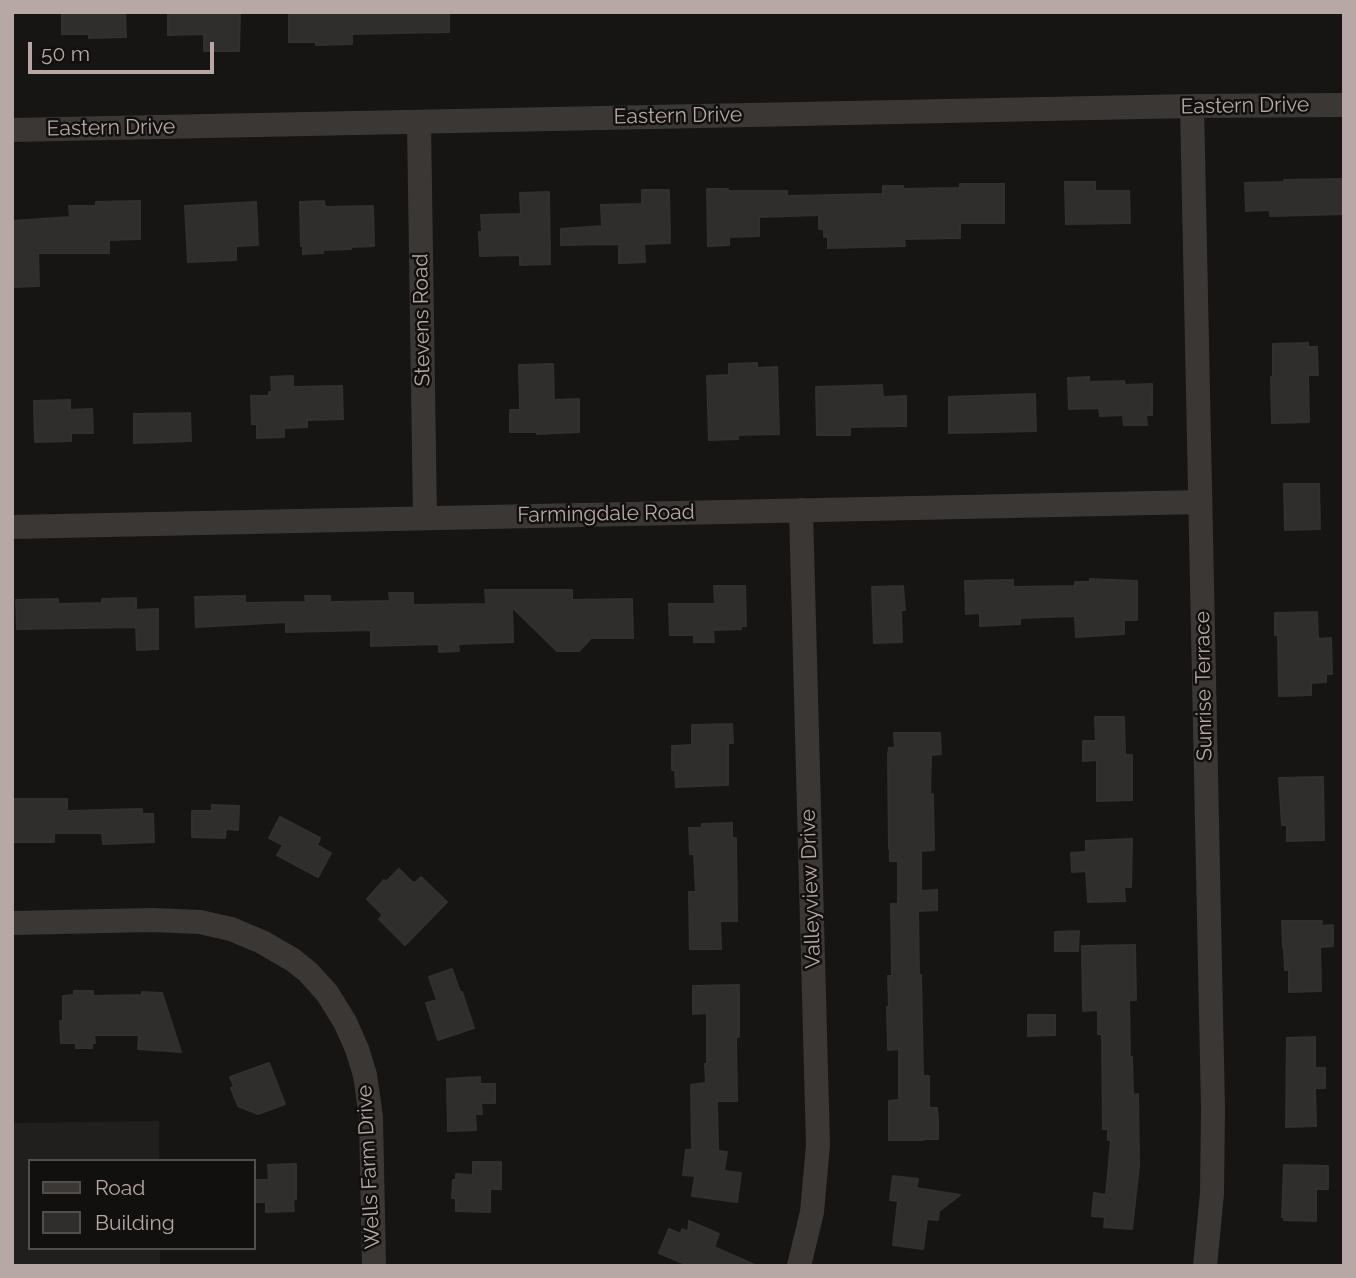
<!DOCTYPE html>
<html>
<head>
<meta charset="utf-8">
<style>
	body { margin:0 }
	#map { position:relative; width:1356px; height:1278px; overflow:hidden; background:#161514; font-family:Raleway,sans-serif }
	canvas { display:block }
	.frame { position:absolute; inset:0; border:14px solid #b7a8a5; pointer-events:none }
	.legend { position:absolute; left:28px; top:1159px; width:228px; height:91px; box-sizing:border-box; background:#11100f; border:2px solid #534d4b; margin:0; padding:9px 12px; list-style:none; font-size:21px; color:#b7a8a5 }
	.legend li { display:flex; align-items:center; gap:14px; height:35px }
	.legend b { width:35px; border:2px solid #534d4b }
	.scale { position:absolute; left:28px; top:42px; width:186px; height:32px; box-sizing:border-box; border:4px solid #b7a8a5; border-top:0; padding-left:9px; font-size:21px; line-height:24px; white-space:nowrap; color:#b7a8a5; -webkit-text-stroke:5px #11100f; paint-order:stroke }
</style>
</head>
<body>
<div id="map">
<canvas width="1356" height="1278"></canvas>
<div class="frame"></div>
<ul class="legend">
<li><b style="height:9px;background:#3b3735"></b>Road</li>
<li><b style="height:19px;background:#302e2c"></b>Building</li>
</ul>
<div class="scale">50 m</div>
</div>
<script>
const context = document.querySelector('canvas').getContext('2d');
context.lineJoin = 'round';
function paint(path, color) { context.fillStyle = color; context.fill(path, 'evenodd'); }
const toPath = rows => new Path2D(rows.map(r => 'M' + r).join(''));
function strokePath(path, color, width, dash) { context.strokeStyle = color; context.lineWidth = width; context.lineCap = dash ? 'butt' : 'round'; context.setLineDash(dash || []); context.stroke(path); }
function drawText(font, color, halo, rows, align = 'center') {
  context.font = font + ' Raleway,sans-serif'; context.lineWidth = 5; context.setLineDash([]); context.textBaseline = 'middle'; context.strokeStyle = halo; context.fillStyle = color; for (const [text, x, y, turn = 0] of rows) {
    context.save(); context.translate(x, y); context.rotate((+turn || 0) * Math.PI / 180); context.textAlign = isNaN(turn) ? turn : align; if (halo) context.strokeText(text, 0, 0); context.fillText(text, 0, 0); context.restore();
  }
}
paint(toPath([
	[159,1121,159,1161,30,1161,30,1248,160,1248,160,1266,12,1266,12,1123]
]), '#201f1d');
const building = toPath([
	[62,12,125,12,126,37,89,38,89,34,62,34,62,12],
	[168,12,240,12,239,51,204,51,204,34,168,35,168,12],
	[289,12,449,12,449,32,352,34,352,44,316,45,316,42,289,42,289,12],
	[1344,179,1344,214,1270,216,1270,210,1246,211,1245,183,1284,182,1284,180,1344,179],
	[1065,182,1095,182,1095,191,1129,191,1130,223,1066,224,1065,182],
	[960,184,1004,184,1004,223,960,223,960,238,904,239,905,246,828,248,828,237,824,237,824,229,819,229,819,215,759,217,759,236,729,237,729,245,708,246,707,189,728,189,728,191,787,191,787,196,883,194,883,186,903,186,903,189,960,188,960,184],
	[642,190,669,190,670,243,644,244,645,262,619,263,619,244,561,245,561,229,602,226,601,205,642,204,642,190],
	[549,192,550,264,520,265,520,255,480,256,479,232,482,232,481,215,521,214,520,193,549,192],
	[140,201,140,239,109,240,109,253,38,253,39,286,12,287,12,221,70,217,69,206,96,206,96,202,140,201],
	[324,201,325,207,373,206,374,246,351,247,351,249,323,250,323,253,303,254,303,246,301,246,300,202,324,201],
	[256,202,258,245,236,246,236,260,188,262,185,206,256,202],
	[1308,343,1308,347,1317,347,1318,375,1308,375,1309,422,1272,423,1271,377,1273,377,1273,344,1308,343],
	[757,363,757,368,777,367,779,434,738,435,738,439,709,440,707,376,729,375,729,364,757,363],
	[553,364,554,400,579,399,579,432,537,434,537,432,510,432,510,410,520,410,519,365,553,364],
	[293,376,293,387,342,386,343,419,307,420,307,427,284,428,284,437,257,438,257,424,252,424,251,396,269,396,269,392,272,392,271,377,293,376],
	[1089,377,1089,382,1124,381,1125,385,1152,384,1152,415,1146,415,1147,425,1124,425,1123,415,1100,416,1099,408,1069,409,1068,378,1089,377],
	[882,385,883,397,906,396,906,426,850,427,850,435,817,435,816,387,882,385],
	[1035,394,1036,431,949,433,949,397,1035,394],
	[70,400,70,410,92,409,93,433,71,433,71,441,35,442,34,401,70,400],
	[190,413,191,441,134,443,134,414,190,413],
	[1284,484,1319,484,1320,529,1285,530,1284,484],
	[1090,579,1137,581,1137,620,1124,620,1124,634,1076,637,1075,616,1020,618,1020,624,980,626,980,613,966,614,965,581,1013,580,1013,587,1075,586,1075,582,1090,582,1090,579],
	[714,586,745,586,746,626,741,626,741,629,713,630,714,642,694,642,694,635,670,635,669,604,715,604,714,586],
	[903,586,905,610,901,610,902,642,874,643,872,587,903,586],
	[485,590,572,590,572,600,632,599,633,638,591,638,579,651,557,651,512,607,513,642,458,644,459,651,439,652,439,644,371,646,371,630,286,632,286,622,196,627,195,597,245,596,245,603,306,602,305,596,330,596,330,602,390,601,389,593,413,593,413,605,486,604,485,590],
	[136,598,136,610,158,609,158,649,137,650,136,627,17,629,16,600,58,599,58,604,102,603,102,599,136,598],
	[1317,612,1318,639,1331,638,1332,674,1326,674,1326,682,1311,683,1311,695,1279,696,1278,635,1275,635,1275,613,1317,612],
	[1095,717,1124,717,1125,755,1132,755,1132,800,1097,801,1097,760,1083,761,1083,741,1096,741,1095,717],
	[732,724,733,743,728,743,728,785,676,787,675,770,672,770,672,746,692,745,692,725,732,724],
	[894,733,940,733,941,754,931,755,930,795,933,794,934,850,921,851,921,891,937,890,937,910,918,911,919,975,921,975,923,1076,929,1076,929,1108,937,1108,938,1119,938,1139,923,1139,923,1140,889,1140,889,1101,899,1100,899,1049,888,1050,887,1007,889,1007,888,976,892,976,891,904,898,904,898,861,890,861,890,849,889,849,888,755,889,748,895,748,894,733],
	[1323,777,1324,840,1287,841,1287,825,1282,825,1279,778,1323,777],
	[13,799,67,799,67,811,142,809,142,814,153,814,154,842,103,844,102,833,54,833,54,842,13,842,13,799],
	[212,805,239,806,238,830,226,829,225,838,192,837,192,811,212,811,212,805],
	[280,817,320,838,317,845,331,853,318,877,277,855,283,845,269,838,280,817],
	[732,823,732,838,736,838,737,921,720,921,721,949,690,949,689,892,696,892,694,854,690,854,689,828,702,828,702,824,732,823],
	[1132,839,1131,887,1124,887,1125,901,1088,902,1086,871,1072,872,1071,853,1086,852,1086,841,1132,839],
	[399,869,413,883,414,882,415,883,421,877,447,902,405,945,379,919,383,915,367,899,384,880,386,882,399,869],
	[1282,921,1322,921,1321,926,1333,925,1333,946,1320,947,1321,991,1289,992,1289,970,1285,970,1284,948,1283,948,1282,921],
	[1079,931,1078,951,1055,951,1055,932,1079,931],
	[1135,945,1136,1000,1129,1000,1130,1058,1132,1057,1133,1095,1138,1094,1139,1166,1132,1229,1104,1227,1105,1217,1092,1216,1094,1193,1106,1195,1111,1140,1108,1140,1108,1129,1103,1129,1102,1034,1098,1034,1098,1010,1083,1011,1082,946,1135,945],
	[452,969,460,992,462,992,474,1028,438,1040,426,1003,437,1000,429,977,452,969],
	[739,985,739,1037,736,1037,737,1101,717,1101,718,1151,727,1152,724,1171,741,1173,737,1202,692,1196,695,1176,683,1175,686,1150,692,1150,691,1085,706,1083,705,1064,707,1064,707,1013,693,1014,693,986,739,985],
	[74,991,93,991,93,996,142,995,142,992,162,993,181,1052,138,1049,139,1035,94,1035,95,1043,92,1043,92,1048,76,1048,76,1043,61,1043,60,1021,63,1021,63,996,74,995,74,991],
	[1028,1015,1055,1015,1055,1035,1028,1036,1028,1015],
	[1315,1037,1315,1068,1325,1068,1325,1088,1315,1088,1316,1126,1286,1127,1287,1038,1315,1037],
	[269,1063,285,1104,258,1114,238,1106,231,1088,234,1087,230,1077,269,1063],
	[480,1077,480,1084,495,1084,495,1103,481,1103,482,1114,475,1114,476,1130,448,1131,447,1079,480,1077],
	[473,1162,501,1162,501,1189,490,1189,490,1212,456,1211,456,1198,452,1198,453,1180,456,1180,456,1174,473,1175,473,1162],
	[296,1164,296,1199,293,1200,294,1211,266,1212,266,1202,254,1202,254,1180,269,1180,268,1165,296,1164],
	[1284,1165,1328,1166,1328,1189,1316,1189,1316,1221,1284,1220,1284,1217,1282,1217,1284,1165],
	[893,1176,918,1179,916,1188,960,1195,939,1211,938,1220,927,1219,923,1249,893,1245,898,1201,890,1200,893,1176],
	[689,1221,719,1234,714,1247,757,1266,690,1266,659,1253,669,1229,681,1234,682,1229,688,1232,689,1221]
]);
paint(building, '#302e2c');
strokePath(building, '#32302e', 2);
strokePath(toPath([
	[1192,106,1213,1108,1212,1193,1205,1266],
	[419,122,425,518],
	[12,130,1192,106,1344,105],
	[12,527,1200,502],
	[12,923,153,920,200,922,231,929,262,942,293,960,308,972,327,993,345,1022,357,1049,365,1075,371,1117,374,1266],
	[799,1266,812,1212,818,1145,801,510]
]), '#3b3735', 24);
drawText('21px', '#b7a8a5', '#11100f', [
	["Eastern Drive",1245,106,-1],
	["Eastern Drive",678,116,-1],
	["Eastern Drive",111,128,-1],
	["Stevens Road",422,320,-91],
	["Farmingdale Road",606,514,-1],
	["Sunrise Terrace",1204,686,-91],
	["Valleyview Drive",811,889,-92],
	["Wells Farm Drive",369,1167,-93]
]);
</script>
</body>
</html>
